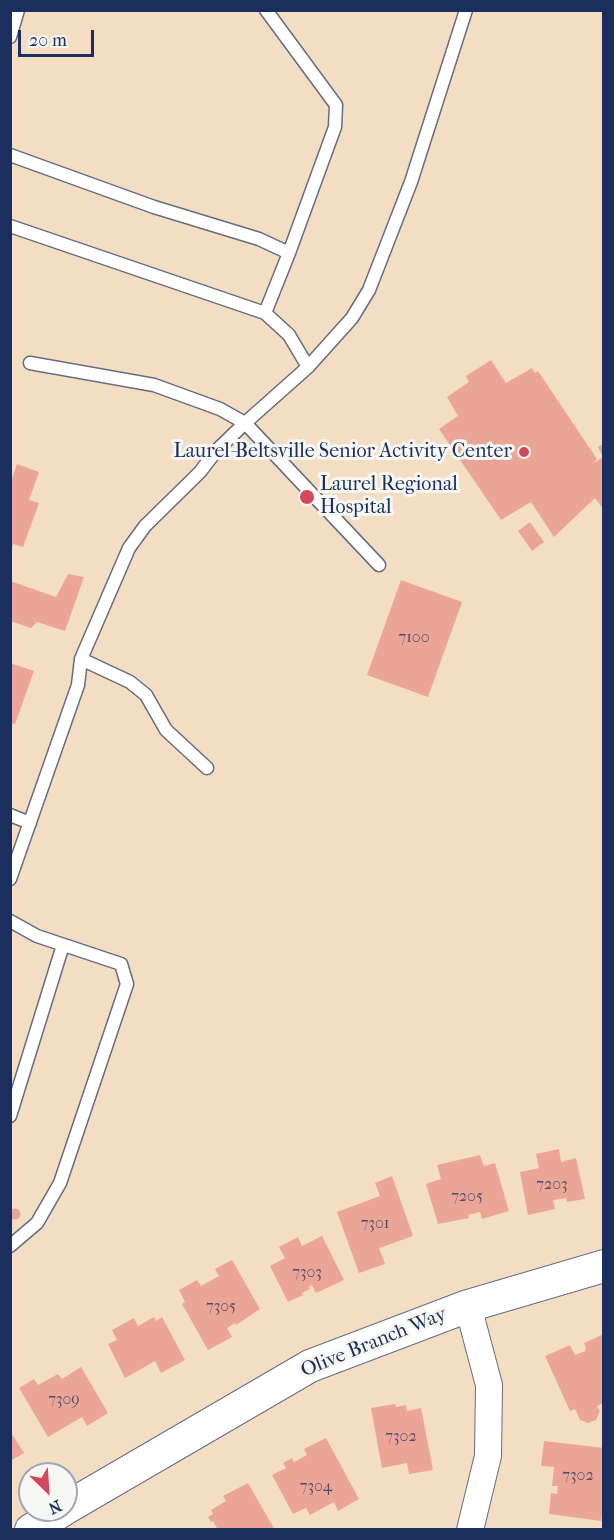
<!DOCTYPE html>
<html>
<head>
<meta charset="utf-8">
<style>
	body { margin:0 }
	#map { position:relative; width:614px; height:1540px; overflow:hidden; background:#f3dec3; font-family:"IM FELL French Canon",serif }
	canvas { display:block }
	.frame { position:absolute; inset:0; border:12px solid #1b2f5e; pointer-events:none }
	.north { position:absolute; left:18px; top:1462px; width:60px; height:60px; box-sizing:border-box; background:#f6f6f2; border:2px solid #9ea6b7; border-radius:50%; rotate:155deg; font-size:16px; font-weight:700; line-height:24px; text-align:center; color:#1b2f5e }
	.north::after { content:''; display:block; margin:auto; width:21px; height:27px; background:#d1495b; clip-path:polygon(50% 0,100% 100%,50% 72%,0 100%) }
	.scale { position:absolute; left:18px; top:30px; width:76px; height:27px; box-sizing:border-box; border:3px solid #1b2f5e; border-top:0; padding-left:8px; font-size:18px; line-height:21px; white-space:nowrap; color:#1b2f5e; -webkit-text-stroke:4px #f6f6f2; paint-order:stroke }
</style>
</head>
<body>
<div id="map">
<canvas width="614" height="1540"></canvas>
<div class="frame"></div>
<div class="north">N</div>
<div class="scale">20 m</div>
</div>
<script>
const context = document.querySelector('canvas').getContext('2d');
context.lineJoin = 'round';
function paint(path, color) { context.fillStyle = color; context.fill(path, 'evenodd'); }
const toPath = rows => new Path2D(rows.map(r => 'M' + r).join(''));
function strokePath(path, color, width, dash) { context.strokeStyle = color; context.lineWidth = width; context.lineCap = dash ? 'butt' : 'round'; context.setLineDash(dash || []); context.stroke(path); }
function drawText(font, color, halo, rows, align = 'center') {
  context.font = font + ' "IM FELL French Canon",serif'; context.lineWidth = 6; context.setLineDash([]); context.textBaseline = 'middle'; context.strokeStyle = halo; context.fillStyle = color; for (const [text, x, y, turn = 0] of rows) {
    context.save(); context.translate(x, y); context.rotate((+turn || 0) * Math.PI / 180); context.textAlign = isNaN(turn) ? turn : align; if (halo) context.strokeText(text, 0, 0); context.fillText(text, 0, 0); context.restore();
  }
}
paint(toPath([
	[491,360,506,383,532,368,535,373,538,371,597,459,592,464,603,457,598,447,604,443,604,510,595,498,554,537,531,502,501,520,439,429,458,416,447,397,469,382,466,376],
	[17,464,39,472,29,500,39,503,23,547,13,544,11,552,10,484],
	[530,522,544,542,532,551,518,531],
	[68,574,84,577,65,631,37,622,31,628,10,621,10,581,56,597],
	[401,580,462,602,428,697,367,675],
	[10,663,34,671,15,724,10,723],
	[559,1149,561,1162,576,1158,585,1199,567,1202,566,1198,553,1200,555,1209,528,1215,520,1172,539,1168,536,1154],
	[480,1155,484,1166,495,1163,509,1211,482,1219,480,1212,468,1215,469,1218,438,1224,426,1184,441,1179,437,1165],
	[392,1176,413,1236,379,1248,385,1264,359,1273,337,1212,380,1196,375,1183],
	'9.5 1214a5.5 5.5 0 1 1 11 0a5.5 5.5 0 1 1-11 0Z',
	[322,1236,344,1280,316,1293,312,1285,309,1287,310,1289,302,1293,303,1295,288,1302,270,1266,285,1258,279,1247,298,1237,302,1246],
	[232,1260,260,1309,236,1325,235,1323,227,1328,232,1337,208,1350,182,1304,185,1302,179,1290,197,1280,201,1286,219,1276,215,1269],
	[154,1317,156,1321,162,1317,185,1360,161,1373,155,1361,125,1378,108,1344,117,1340,112,1330,134,1318,138,1326],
	[604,1334,604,1403,597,1406,600,1411,596,1420,588,1423,580,1420,575,1409,570,1411,545,1356,570,1345,575,1355,585,1351,586,1348,584,1343],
	[81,1367,108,1413,87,1426,82,1417,48,1437,19,1388,34,1379,38,1385,58,1374,62,1379],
	[395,1404,396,1407,406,1405,407,1411,421,1408,433,1470,409,1474,407,1463,382,1468,371,1408],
	[10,1431,24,1453,10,1461],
	[326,1438,359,1499,338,1511,334,1502,310,1515,306,1508,293,1514,272,1475,286,1468,283,1463,292,1458,294,1462,307,1455,304,1449],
	[544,1441,604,1448,604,1504,601,1521,549,1514,551,1493,557,1494,558,1486,552,1486,554,1467,541,1466],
	[248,1483,275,1530,218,1530,213,1521,211,1522,208,1517,213,1514,211,1510,226,1501,223,1496]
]), '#eaa597');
const service = toPath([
	[266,10,336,105,335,127,289,253],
	[10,37,18,10],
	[10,155,154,207,259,239,289,253,265,313,289,335,308,367],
	[10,226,265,313],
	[30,363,154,385,220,409,245,423,379,565],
	[81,659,130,682,146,695,166,730,207,768],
	[10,815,30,823],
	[10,879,78,685,81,659,129,548,145,526,200,472,216,451,245,423,308,367,352,318,369,290,411,182,466,10],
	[10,921,37,936,121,964,127,984,60,1183,37,1223,10,1246],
	[10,1116,63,945]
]);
const minor = toPath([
	[468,1306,489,1385,488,1456,470,1530]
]);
const tertiary = toPath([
	[66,1508,310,1366,468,1306,604,1266],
	[31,1530,63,1510]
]);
strokePath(service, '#676c81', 15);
strokePath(minor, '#676c81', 28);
strokePath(tertiary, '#676c81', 34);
strokePath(service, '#fff', 12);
strokePath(minor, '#fff', 26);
strokePath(tertiary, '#fff', 32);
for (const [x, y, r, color] of [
	[524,452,6,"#d1495b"],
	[307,497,8,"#d1495b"]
]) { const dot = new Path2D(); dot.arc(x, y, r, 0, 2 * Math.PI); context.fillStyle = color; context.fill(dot); strokePath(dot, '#f6f6f2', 2); }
drawText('16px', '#4f4c6c', null, [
	["7100",414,638],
	["7203",552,1185],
	["7205",467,1197],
	["7301",375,1224],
	["7303",307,1273],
	["7305",221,1307],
	["7309",64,1400],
	["7302",401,1437],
	["7302",578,1476],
	["7304",316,1487]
]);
drawText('20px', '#1b2f5e', '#f6f6f2', [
	["Laurel-Beltsville Senior Activity Center",512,452],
	["Laurel Regional",320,485,"left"],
	["Hospital",320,508,"left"]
], 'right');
drawText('20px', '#1b2f5e', '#f6f6f2', [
	["Olive Branch Way",374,1343,-22]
]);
</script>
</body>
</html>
